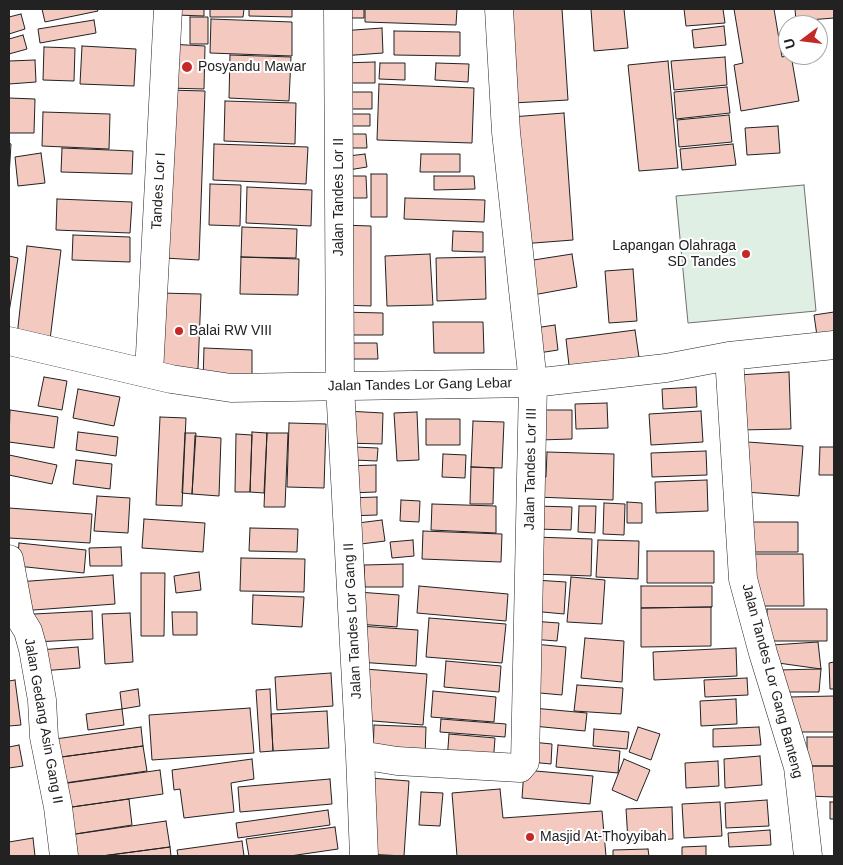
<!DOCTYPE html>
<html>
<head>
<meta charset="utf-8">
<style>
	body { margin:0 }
	#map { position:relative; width:843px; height:865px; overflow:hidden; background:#fff; font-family:Arial,sans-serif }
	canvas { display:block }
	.frame { position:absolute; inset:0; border:10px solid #222; pointer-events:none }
	.north { position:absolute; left:778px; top:15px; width:50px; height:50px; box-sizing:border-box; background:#fff; border:1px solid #a7a7a7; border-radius:50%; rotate:255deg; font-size:14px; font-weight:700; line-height:20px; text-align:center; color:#222 }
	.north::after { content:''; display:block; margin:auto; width:18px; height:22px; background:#c62828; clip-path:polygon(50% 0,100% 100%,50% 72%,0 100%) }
</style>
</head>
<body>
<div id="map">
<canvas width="843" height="865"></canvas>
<div class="frame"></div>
<div class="north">U</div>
</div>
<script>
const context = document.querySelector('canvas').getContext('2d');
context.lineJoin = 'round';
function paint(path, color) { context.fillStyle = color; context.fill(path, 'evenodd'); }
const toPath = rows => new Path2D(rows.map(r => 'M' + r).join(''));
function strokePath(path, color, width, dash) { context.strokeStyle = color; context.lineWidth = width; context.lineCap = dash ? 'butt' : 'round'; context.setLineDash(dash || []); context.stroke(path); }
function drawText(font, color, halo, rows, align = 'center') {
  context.font = font + ' Arial,sans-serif'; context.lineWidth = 4; context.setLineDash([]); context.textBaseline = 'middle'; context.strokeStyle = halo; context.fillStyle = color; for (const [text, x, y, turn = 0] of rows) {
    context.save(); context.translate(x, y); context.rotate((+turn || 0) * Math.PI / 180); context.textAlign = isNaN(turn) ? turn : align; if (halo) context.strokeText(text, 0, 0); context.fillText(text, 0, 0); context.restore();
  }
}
const green = toPath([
	[804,185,816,311,688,323,676,196,804,185]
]);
paint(green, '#e0efe3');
strokePath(green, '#6f6f6f', 1);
const building = toPath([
	[42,9,97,9,98,11,45,22,42,9],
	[176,9,204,9,204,16,176,15,176,9],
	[210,9,244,9,243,17,210,17,210,9],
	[249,9,292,9,292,17,249,16,249,9],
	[339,9,364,9,364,18,339,18,339,9],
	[365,9,457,9,456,25,365,22,365,9],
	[506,9,562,9,568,100,513,103,506,9],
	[591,9,624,9,628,48,594,51,591,9],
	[684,9,723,9,725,23,686,26,684,9],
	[734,9,774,9,782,57,791,55,799,101,741,111,734,65,743,63,734,9],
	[795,9,834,9,834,18,796,21,795,9],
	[21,14,25,29,9,34,9,17,21,14],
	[190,17,208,17,208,44,190,44,190,17],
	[211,19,292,22,292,56,210,53,211,19],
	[94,20,96,33,40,43,38,29,94,20],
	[724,26,726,45,694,48,692,30,724,26],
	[382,28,383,53,341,56,340,31,382,28],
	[394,31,460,32,460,56,394,55,394,31],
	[23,35,27,49,9,54,9,39,23,35],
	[169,44,205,46,204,89,168,88,169,44],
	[82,46,136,49,134,86,80,84,82,46],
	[44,47,75,48,74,81,43,80,44,47],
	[230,55,291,57,289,101,229,98,230,55],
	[725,57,727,85,674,90,671,61,725,57],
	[35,60,36,82,9,84,9,61,35,60],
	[668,61,678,168,639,171,628,65,668,61],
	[375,62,375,83,341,83,341,63,375,62],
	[380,63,405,63,405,80,379,79,380,63],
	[436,63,469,64,468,82,435,80,436,63],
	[379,84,474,88,472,143,377,140,379,84],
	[727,87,730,113,676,119,674,92,727,87],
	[169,90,205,91,199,260,164,258,169,90],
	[339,92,372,92,372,109,339,109,339,92],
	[9,98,35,99,34,133,9,133,9,98],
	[225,101,296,103,295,144,224,141,225,101],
	[43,112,110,114,109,149,42,146,43,112],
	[564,113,573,240,521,244,511,117,564,113],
	[340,114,370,114,370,126,340,126,340,114],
	[729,115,732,142,679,147,677,120,729,115],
	[778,126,780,153,747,155,745,128,778,126],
	[339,134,366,134,367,148,340,148,339,134],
	[9,143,11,144,9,177,9,143],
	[214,144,308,147,306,184,213,180,214,144],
	[733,144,736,165,682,170,680,149,733,144],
	[62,148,133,151,132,174,61,172,62,148],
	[41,153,45,183,18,186,15,157,41,153],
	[365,154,367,167,342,171,340,157,365,154],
	[421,154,460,154,460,172,420,172,421,154],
	[371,174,387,174,387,217,371,217,371,174],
	[340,176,366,176,367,198,341,198,340,176],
	[434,176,474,176,475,189,434,190,434,176],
	[210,184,241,185,240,226,209,225,210,184],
	[247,187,312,190,311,226,246,223,247,187],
	[405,198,485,200,484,222,404,219,405,198],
	[57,199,132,202,130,233,56,230,57,199],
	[341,225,371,226,371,306,340,305,341,225],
	[242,227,297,229,296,258,241,257,242,227],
	[453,231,483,232,483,252,452,251,453,231],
	[73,235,130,237,130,262,72,260,73,235],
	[27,246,61,250,50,340,17,336,27,246],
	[430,254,433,305,387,306,385,256,430,254],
	[572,254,577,287,533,295,527,261,572,254],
	[9,256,18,258,9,312,9,256],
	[241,257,299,259,298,295,240,294,241,257],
	[485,257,486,299,437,301,436,258,485,257],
	[633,269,637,321,609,323,605,271,633,269],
	[160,293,201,294,198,369,158,367,160,293],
	[340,312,383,313,383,335,339,335,340,312],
	[834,312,834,341,818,343,814,315,834,312],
	[433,322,483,322,484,353,434,353,433,322],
	[555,325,558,350,532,354,528,329,555,325],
	[635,330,640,364,570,374,566,339,635,330],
	[345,343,377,343,378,359,345,359,345,343],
	[204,348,252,350,252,383,203,382,204,348],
	[789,372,791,429,739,430,737,375,789,372],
	[44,377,67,381,62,410,38,406,44,377],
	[696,387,697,407,663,409,662,389,696,387],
	[78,389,120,397,114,426,73,418,78,389],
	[607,403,608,428,576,429,575,404,607,403],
	[10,410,58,417,54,448,9,442,10,410],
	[538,410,572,410,572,439,539,440,538,410],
	[346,411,383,413,382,444,345,443,346,411],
	[701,411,703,442,651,445,649,414,701,411],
	[417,412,419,460,397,461,394,413,417,412],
	[160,417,186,418,182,506,156,505,160,417],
	[426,419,460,419,460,445,426,445,426,419],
	[473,421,504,422,502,468,471,467,473,421],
	[289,423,326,424,324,488,287,487,289,423],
	[78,432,118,437,116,456,76,450,78,432],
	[252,432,267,433,264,493,250,492,252,432],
	[185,433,196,433,192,494,182,493,185,433],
	[267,433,288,433,285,507,264,507,267,433],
	[236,434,252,435,250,492,235,492,236,434],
	[195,436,221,438,219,496,192,494,195,436],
	[748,442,803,446,799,496,745,492,748,442],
	[354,447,378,448,377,461,354,460,354,447],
	[820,447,834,447,834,475,819,475,820,447],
	[706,451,707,475,652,477,651,453,706,451],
	[547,452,614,454,613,500,536,497,537,476,546,477,547,452],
	[443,454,466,455,465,478,442,477,443,454],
	[9,455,57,465,52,484,9,475,9,455],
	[76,460,112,464,110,489,73,484,76,460],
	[376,465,376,492,348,493,347,466,376,465],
	[471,467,494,468,493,504,470,504,471,467],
	[707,480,708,511,656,513,655,482,707,480],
	[97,496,130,498,128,533,94,531,97,496],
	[377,497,377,515,348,516,348,498,377,497],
	[401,500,420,501,419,522,400,521,401,500],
	[627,502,642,503,642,523,627,523,627,502],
	[604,503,625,504,624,535,603,534,604,503],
	[432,504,496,506,496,533,431,530,432,504],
	[536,506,572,507,571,530,536,529,536,506],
	[579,506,596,506,595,533,578,532,579,506],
	[9,508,92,514,90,543,9,538,9,508],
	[144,519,205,523,203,552,142,548,144,519],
	[382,520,385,541,353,545,350,524,382,520],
	[746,522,798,522,798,552,746,552,746,522],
	[250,528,298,529,297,552,249,551,250,528],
	[423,531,502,534,501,562,422,559,423,531],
	[535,537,592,539,591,576,534,574,535,537],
	[413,540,414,556,392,558,390,542,413,540],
	[598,540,639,541,638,579,596,577,598,540],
	[19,543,86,550,84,573,17,566,19,543],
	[121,547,122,566,90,566,89,548,121,547],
	[647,551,714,551,714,583,647,583,647,551],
	[754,554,803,554,804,606,754,606,754,554],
	[241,558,305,559,304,592,240,591,241,558],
	[403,564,403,587,365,587,364,565,403,564],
	[199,572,201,590,176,593,174,576,199,572],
	[141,573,165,573,164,636,141,636,141,573],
	[113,575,115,604,20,611,17,582,113,575],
	[571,577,605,580,602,624,567,622,571,577],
	[535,580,566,582,564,614,532,611,535,580],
	[419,586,508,594,506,621,417,613,419,586],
	[641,586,712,586,712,607,641,608,641,586],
	[358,592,399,595,397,627,357,624,358,592],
	[253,595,304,597,302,627,252,624,253,595],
	[711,607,711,646,641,647,641,608,711,607],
	[767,609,827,609,827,641,767,641,767,609],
	[92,611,93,639,35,642,34,614,92,611],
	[172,612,197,612,197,635,173,635,172,612],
	[130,613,133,662,105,664,102,614,130,613],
	[429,618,506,624,502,663,426,657,429,618],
	[531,621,559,623,557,641,530,639,531,621],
	[360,626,418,630,416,666,358,662,360,626],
	[585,638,624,641,622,682,581,678,585,638],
	[818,642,821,669,771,662,772,645,818,642],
	[534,644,566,647,562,695,529,692,534,644],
	[78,647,80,668,41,671,39,650,78,647],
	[736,648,737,676,654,680,653,652,736,648],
	[446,661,501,666,499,692,444,687,446,661],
	[834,662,834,689,830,689,829,663,834,662],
	[365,669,427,674,423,725,361,720,365,669],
	[821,669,819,692,777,692,777,670,821,669],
	[331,673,333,706,277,710,275,677,331,673],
	[747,678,748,695,705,697,704,680,747,678],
	[15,680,21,725,9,726,9,681,15,680],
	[577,685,623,688,621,714,574,711,577,685],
	[138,689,140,706,122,709,120,692,138,689],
	[270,689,273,751,260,752,256,690,270,689],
	[433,691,496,697,494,722,431,717,433,691],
	[834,696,834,732,790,732,790,697,834,696],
	[736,699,737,724,701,726,700,701,736,699],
	[250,708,254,753,152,760,149,715,250,708],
	[533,708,587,713,585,731,533,726,533,708],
	[122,709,124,725,88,730,86,714,122,709],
	[327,711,329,748,273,751,271,714,327,711],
	[441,719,506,724,505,737,440,732,441,719],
	[374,725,426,727,425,758,373,755,374,725],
	[141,727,143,746,54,758,48,740,141,727],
	[638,727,660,734,651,760,629,752,638,727],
	[759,727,761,745,713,747,713,729,759,727],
	[594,729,629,732,627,749,593,746,594,729],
	[449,734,495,738,493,765,447,761,449,734],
	[807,737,834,737,834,766,807,766,807,737],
	[531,742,552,744,551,764,530,762,531,742],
	[19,745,23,766,9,768,9,747,19,745],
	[558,745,620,751,618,773,556,767,558,745],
	[143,746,147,771,58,784,54,758,143,746],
	[760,756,762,785,725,788,724,759,760,756],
	[252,759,254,779,231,783,234,812,184,818,180,789,174,790,172,770,252,759],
	[624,759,650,770,637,801,612,790,624,759],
	[718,761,719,786,686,788,685,763,718,761],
	[807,766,834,766,834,797,806,796,807,766],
	[160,770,163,794,65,808,61,784,160,770],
	[524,770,593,776,590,804,522,798,524,770],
	[370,778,409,781,404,856,365,854,370,778],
	[330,779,332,804,240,812,238,787,330,779],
	[500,789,503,818,602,811,606,856,457,856,452,793,500,789],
	[421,792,443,793,440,826,419,825,421,792],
	[129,799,132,825,69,835,65,808,129,799],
	[767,800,769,826,726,828,725,803,767,800],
	[720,802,722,836,684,838,682,804,720,802],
	[830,802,834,802,834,819,830,819,830,802],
	[672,807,673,839,628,841,626,809,672,807],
	[328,810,330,825,238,838,236,823,328,810],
	[166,821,170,847,102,856,72,856,69,835,166,821],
	[335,827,338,849,290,856,249,856,246,839,335,827],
	[770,830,771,845,729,847,728,833,770,830],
	[33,838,35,856,9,856,9,842,33,838],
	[242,841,244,856,178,856,177,850,242,841],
	[706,846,706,856,682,856,682,847,706,846],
	[170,847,171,856,102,856,170,847],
	[648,849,649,856,613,856,613,850,648,849]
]);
paint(building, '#f3c9c0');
strokePath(building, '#222', 1);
const minor = toPath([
	[338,9,340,386,360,755,364,856],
	[9,341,171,379,231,388,533,383,666,368,729,356,834,345],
	[729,356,743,579,763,653,798,767,808,856],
	[149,373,168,9],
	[9,559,20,618,28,631,33,649,42,700,44,737,58,807,64,856],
	[360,755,397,761,520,768,525,762,533,383,506,132,499,9]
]);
strokePath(minor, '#222', 29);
strokePath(minor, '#fff', 28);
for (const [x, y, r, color] of [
	[187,67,6,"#c62828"],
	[746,254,5,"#c62828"],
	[179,331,5,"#c62828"],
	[530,837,5,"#c62828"]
]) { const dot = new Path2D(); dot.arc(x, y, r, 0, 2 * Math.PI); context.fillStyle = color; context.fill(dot); strokePath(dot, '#fff', 2); }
drawText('14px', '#222', '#fff', [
	["Posyandu Mawar",198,67],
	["Lapangan Olahraga",736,246,"right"],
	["SD Tandes",736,262,"right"],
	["Balai RW VIII",189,331],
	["Masjid At-Thoyyibah",540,837]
], 'left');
drawText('14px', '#222', '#fff', [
	["Tandes Lor I",159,191,-87],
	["Jalan Tandes Lor II",339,197,-90],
	["Jalan Tandes Lor Gang Lebar",420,385,-1],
	["Jalan Tandes Lor III",531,469,-89],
	["Jalan Tandes Lor Gang II",353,621,-93],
	["Jalan Tandes Lor Gang Banteng",772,681,75],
	["Jalan Gedang Asin Gang II",43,721,80]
]);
</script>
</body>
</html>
